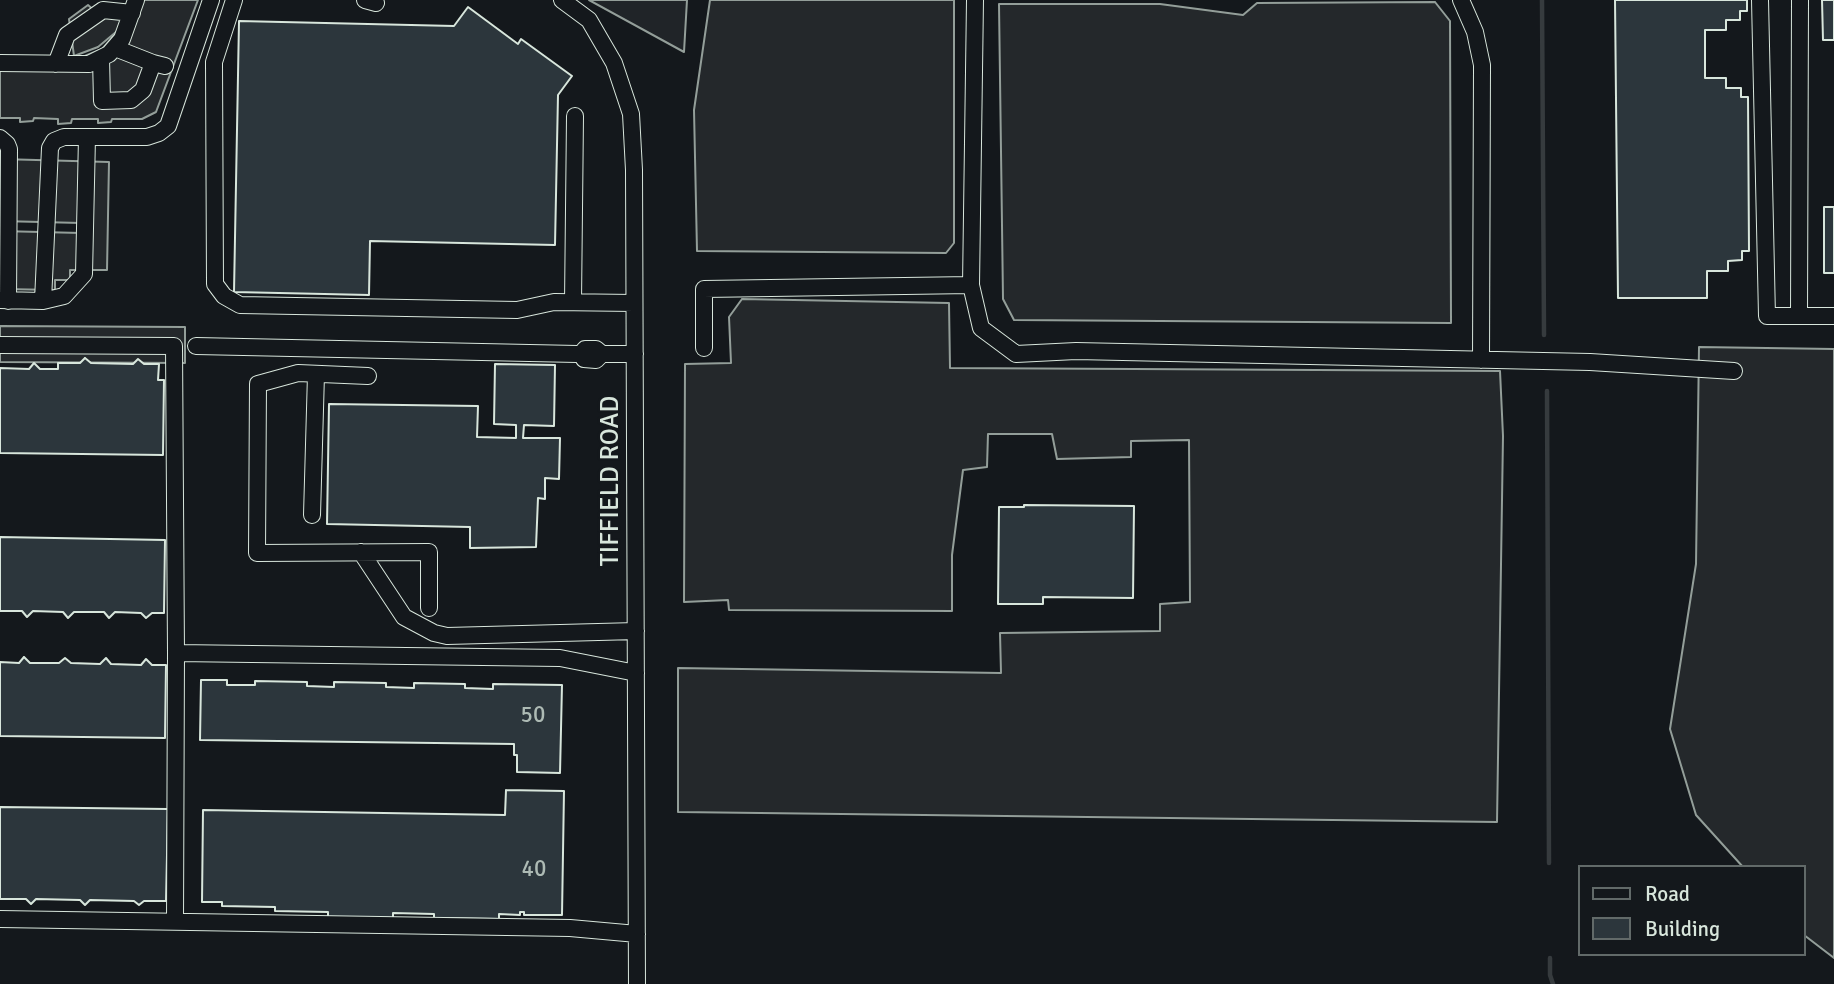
<!DOCTYPE html>
<html>
<head>
<meta charset="utf-8">
<style>
	body { margin:0 }
	#map { position:relative; width:1834px; height:984px; overflow:hidden; background:#14181c; font-family:Signika,sans-serif }
	canvas { display:block }
	.legend { position:absolute; left:1578px; top:865px; width:228px; height:91px; box-sizing:border-box; background:#14181c; border:2px solid #626a69; margin:0; padding:9px 12px; list-style:none; font-size:21px; color:#d8e6dc }
	.legend li { display:flex; align-items:center; gap:14px; height:35px }
	.legend b { width:35px; border:2px solid #626a69 }
</style>
</head>
<body>
<div id="map">
<canvas width="1834" height="984"></canvas>
<ul class="legend">
<li><b style="height:9px;background:#14181c"></b>Road</li>
<li><b style="height:19px;background:#2c363c"></b>Building</li>
</ul>
</div>
<script>
const context = document.querySelector('canvas').getContext('2d');
context.lineJoin = 'round';
function paint(path, color) { context.fillStyle = color; context.fill(path, 'evenodd'); }
const toPath = rows => new Path2D(rows.map(r => 'M' + r).join(''));
function strokePath(path, color, width, dash) { context.strokeStyle = color; context.lineWidth = width; context.lineCap = dash ? 'butt' : 'round'; context.setLineDash(dash || []); context.stroke(path); }
function drawText(font, color, halo, rows, align = 'center') {
  context.font = font + ' Signika,sans-serif'; context.lineWidth = 5; context.setLineDash([]); context.textBaseline = 'middle'; context.strokeStyle = halo; context.fillStyle = color; for (const [text, x, y, turn = 0] of rows) {
    context.save(); context.translate(x, y); context.rotate((+turn || 0) * Math.PI / 180); context.textAlign = isNaN(turn) ? turn : align; if (halo) context.strokeText(text, 0, 0); context.fillText(text, 0, 0); context.restore();
  }
}
const green = toPath([
	[589,0,687,0,684,52,589,0]
]);
paint(green, '#202428');
strokePath(green, '#939e99', 2);
const parking = toPath([
	[132,0,198,0,156,112,142,119,112,119,111,122,98,123,98,119,72,119,71,123,58,124,58,119,34,118,33,121,20,122,20,118,0,118,0,60,75,60,102,49,122,27,98,47,74,56,69,19,88,5,97,13,130,5,132,0],
	[710,0,954,0,954,243,946,253,697,251,694,110,710,0],
	[1435,2,1450,21,1451,323,1014,320,1003,299,999,4,1160,4,1243,15,1257,3,1435,2],
	[0,159,109,162,107,270,70,270,70,280,55,280,55,290,3,289,3,281,0,281,0,231,81,233,81,223,0,221,0,159],
	[742,299,949,303,950,368,1500,371,1503,436,1497,822,678,812,678,668,1001,673,1000,633,1160,631,1160,604,1190,602,1189,440,1131,441,1131,457,1057,459,1052,434,988,434,987,467,963,470,952,555,952,611,729,610,728,600,684,602,685,364,731,363,729,317,742,299],
	[0,326,185,327,185,363,0,362,0,326],
	[1699,347,1834,349,1834,958,1804,935,1804,867,1743,867,1696,815,1670,729,1696,564,1699,347]
]);
paint(parking, '#24282b');
strokePath(parking, '#939e99', 2);
strokePath(toPath([
	[1542,0,1544,335],
	[1547,391,1549,863],
	[1550,958,1550,975,1553,984]
]), '#363b3e', 4.5);
const building = toPath([
	[1615,0,1747,0,1747,11,1740,11,1740,20,1726,20,1726,30,1705,30,1705,78,1726,78,1726,88,1741,88,1741,97,1748,97,1749,251,1742,251,1742,260,1728,261,1728,271,1707,271,1707,298,1618,298,1615,0],
	[1822,0,1834,0,1834,40,1823,40,1822,0],
	[468,7,518,44,521,39,572,76,558,95,555,245,370,241,369,295,234,292,239,21,454,26,468,7],
	[1824,207,1834,207,1834,273,1824,273,1824,207],
	[85,358,91,363,133,364,138,359,144,364,159,364,158,380,164,380,163,455,0,453,0,368,29,369,34,363,40,369,58,369,58,363,80,363,85,358],
	[495,364,555,365,554,426,524,425,523,438,560,438,559,479,545,478,545,499,538,498,536,547,470,548,470,527,327,524,329,404,478,406,477,437,516,438,516,425,494,424,495,364],
	[1024,505,1134,506,1133,598,1043,597,1043,604,998,604,999,507,1024,507,1024,505],
	[0,537,165,540,164,613,152,613,146,618,141,613,115,612,109,618,104,612,74,612,68,618,63,612,33,611,27,617,22,611,0,611,0,537],
	[24,657,30,663,59,663,65,658,71,663,100,664,106,658,111,664,141,665,146,659,152,665,166,665,165,738,0,736,0,662,19,663,24,657],
	[201,680,227,680,227,685,255,685,255,681,307,682,307,686,334,687,334,682,386,683,386,687,414,688,414,683,465,684,465,688,493,689,493,684,562,685,560,773,517,772,517,755,514,755,514,744,200,740,201,680],
	[506,790,564,791,562,915,524,915,524,912,520,912,520,915,499,914,499,919,434,918,434,914,393,913,393,918,328,917,328,912,275,911,275,907,222,906,222,902,202,902,203,810,505,815,506,790],
	[0,807,168,809,166,901,144,901,139,905,134,901,90,900,85,905,80,900,36,899,31,904,26,899,0,899,0,807]
]);
paint(building, '#2c363c');
strokePath(building, '#d8e6dc', 2);
const minor = toPath([
	[234,0,214,62,215,284,224,296,240,305,517,310,554,302,634,303],
	[365,0,376,3],
	[562,0,589,20,614,63,631,114,634,170,637,984],
	[1461,0,1475,32,1482,65,1481,360],
	[1760,0,1767,316,1834,316],
	[115,48,153,63],
	[101,58,102,101,131,100,143,90,153,63,165,66],
	[0,63,89,64,109,54,122,39,136,0],
	[56,64,67,35,103,10,132,13],
	[87,137,84,274,64,296,43,301,50,148,54,141,64,137,147,137,159,133,168,126,211,0],
	[0,138,7,144,9,149,8,301],
	[971,285,975,0],
	[0,300,43,301],
	[573,302,575,116],
	[1799,316,1800,0],
	[0,345,174,346,176,653,560,658,636,673],
	[196,346,577,354,581,354,585,349,596,349,602,354,596,360,584,359,581,354],
	[704,348,704,289,971,285,981,328,1016,354,1076,351,1590,362,1734,371],
	[602,354,635,354],
	[368,376,298,373,258,384,257,553,429,552,429,608],
	[312,515,316,374],
	[361,552,404,617,434,633,447,636,636,631],
	[0,919,570,928,637,934],
	[175,921,176,653]
]);
strokePath(minor, '#d8e6dc', 18);
strokePath(minor, '#14181c', 16);
drawText('23px', '#adbab4', null, [
	["50",533,716],
	["40",534,870]
]);
drawText('26px', '#d8e6dc', '#14181c', [
	["TIFFIELD ROAD",611,481,-90]
]);
</script>
</body>
</html>
